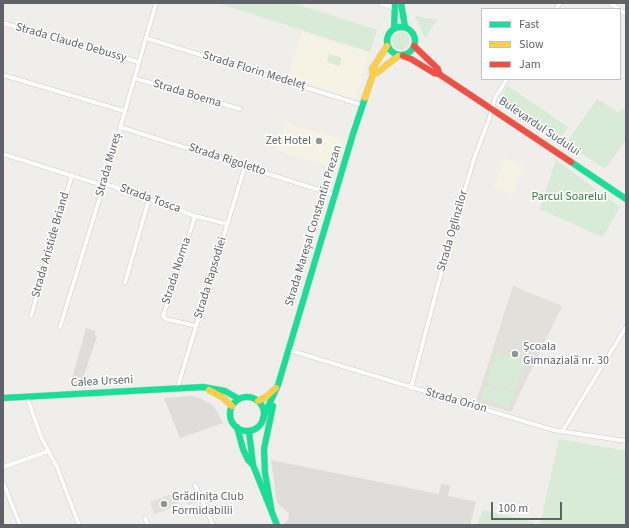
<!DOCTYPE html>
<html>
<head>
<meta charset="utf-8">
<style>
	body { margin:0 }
	#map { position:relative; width:629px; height:528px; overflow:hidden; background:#efeeea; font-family:"Source Sans 3",sans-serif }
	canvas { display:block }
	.frame { position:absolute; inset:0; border:4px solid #5f6368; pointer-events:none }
	.legend { position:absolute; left:481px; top:8px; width:140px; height:72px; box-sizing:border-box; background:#fff; border:1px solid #bfc1c3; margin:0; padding:5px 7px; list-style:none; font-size:12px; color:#5f6368 }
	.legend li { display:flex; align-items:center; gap:8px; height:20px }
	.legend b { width:20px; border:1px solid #bfc1c3 }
	.scale { position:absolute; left:491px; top:502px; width:71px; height:18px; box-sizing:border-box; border:2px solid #5f6368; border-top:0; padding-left:5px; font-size:12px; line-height:14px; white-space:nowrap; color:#5f6368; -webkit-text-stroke:3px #fff; paint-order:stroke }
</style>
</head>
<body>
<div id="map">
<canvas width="629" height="528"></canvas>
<div class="frame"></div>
<ul class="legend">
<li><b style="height:5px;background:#16e098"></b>Fast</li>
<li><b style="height:5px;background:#ffcf43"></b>Slow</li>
<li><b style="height:5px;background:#f24e42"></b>Jam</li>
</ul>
<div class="scale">100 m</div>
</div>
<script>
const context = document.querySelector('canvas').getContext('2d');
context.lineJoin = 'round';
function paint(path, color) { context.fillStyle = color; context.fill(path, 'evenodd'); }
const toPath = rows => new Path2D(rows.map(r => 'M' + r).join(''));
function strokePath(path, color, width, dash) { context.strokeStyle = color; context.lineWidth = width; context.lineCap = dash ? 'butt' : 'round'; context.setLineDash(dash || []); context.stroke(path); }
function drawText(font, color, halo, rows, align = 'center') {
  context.font = font + ' "Source Sans 3",sans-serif'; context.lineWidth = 3; context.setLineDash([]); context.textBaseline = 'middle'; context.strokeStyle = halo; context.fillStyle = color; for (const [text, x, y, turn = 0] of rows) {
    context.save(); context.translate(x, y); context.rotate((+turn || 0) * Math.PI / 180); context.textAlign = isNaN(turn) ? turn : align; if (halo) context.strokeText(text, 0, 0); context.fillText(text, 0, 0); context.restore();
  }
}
paint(toPath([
	[302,32,370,53,355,99,288,78],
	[285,123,344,140,335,168,276,150],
	[505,158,524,166,513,195,494,188]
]), '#f7f3e4');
paint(toPath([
	[86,328,96,331,94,335,97,336,81,385,70,386],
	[191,396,200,398,214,406,223,423,180,438,164,398],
	[271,460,439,494,441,484,450,485,448,496,476,502,470,525,285,525,284,523,288,520,289,513,277,503]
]), '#dfddda');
paint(toPath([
	[513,286,562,306,511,412,476,402],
	[174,493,178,505,154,514,150,502]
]), '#e2e0da');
paint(toPath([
	[218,3,293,3,377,30,370,52],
	[415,16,437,20,425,38],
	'392 41a9 9 0 1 1 18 0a9 9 0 1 1-18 0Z',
	[329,54,342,58,339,66,327,62],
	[508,86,568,127,560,139,500,98],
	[597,99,617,112,626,107,626,140,605,169,566,143],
	[556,160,620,207,603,237,540,209],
	[496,352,526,361,515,391,486,383],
	[486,385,514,393,510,407,482,399],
	[559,439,626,451,626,523,624,525,540,525],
	[194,491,199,501,189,505,185,495],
	[483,510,534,522,534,525,477,525]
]), '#d8ebd6');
const street = toPath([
	[380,3,394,8],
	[610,3,619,9],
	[556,9,560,3],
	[620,10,626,14],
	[3,23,138,62],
	[146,38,362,105],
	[3,75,124,111],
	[134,78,240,109],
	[120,127,335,195],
	[3,154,92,182,112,186,195,216,227,224],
	[195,216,163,316,166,319,196,326],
	[125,283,149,199],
	[31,316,72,175],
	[60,327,104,184,156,3],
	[289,350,553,430,626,441],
	[411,388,449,243,474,159,489,119,495,98,507,79],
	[177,389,245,166],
	[27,397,41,437,57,467,79,525],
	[562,432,626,327],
	[3,467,49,451],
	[3,482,20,525],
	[195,485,213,525],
	[145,518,148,525]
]);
const fast = toPath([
	[401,3,405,27],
	'387 41a14 14 0 1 1 28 0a14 14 0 1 1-28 0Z',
	[394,29,395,3],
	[571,162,626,199],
	'230 414a17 17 0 1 1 34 0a17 17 0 1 1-34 0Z',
	[3,398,203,387,225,391,239,399],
	[263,418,278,385,353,134,365,98],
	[237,427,243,449,248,460,253,465],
	[249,431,253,465,277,525],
	[272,513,265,473,264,449,273,406]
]);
const slow = toPath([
	[373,74,378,72,398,56],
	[365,98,373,74,372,69,387,46],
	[209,390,222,397,232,406],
	[258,401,266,397,276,388]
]);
const jam = toPath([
	[414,46,438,69,439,74],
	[403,56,411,59,434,73,439,74,571,162]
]);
strokePath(street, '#cbcccc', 5);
strokePath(fast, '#cacacb', 7);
strokePath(slow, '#cacacb', 7);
strokePath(jam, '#cacacb', 7);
strokePath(street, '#fdfcfc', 4);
strokePath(fast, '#16e098', 6);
strokePath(slow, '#ffcf43', 6);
strokePath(jam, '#f24e42', 6);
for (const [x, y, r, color] of [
	[319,141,4,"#919496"],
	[515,354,4,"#919496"],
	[164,504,4,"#919496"]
]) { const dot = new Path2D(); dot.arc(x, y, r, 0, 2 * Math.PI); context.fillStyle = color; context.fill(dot); strokePath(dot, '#fff', 1.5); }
drawText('12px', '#5f6368', '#fff', [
	["Strada Claude Debussy",71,43,16],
	["Strada Florin Medeleț",254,71,17],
	["Strada Boema",187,94,17],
	["Bulevardul Sudului",539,127,34],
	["Strada Rigoletto",227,160,18],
	["Strada Mureș",109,165,-74],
	["Strada Tosca",150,199,20],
	["Strada Mareșal Constantin Prezan",314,226,-73],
	["Strada Oglinzilor",453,231,-74],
	["Strada Aristide Briand",51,245,-74],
	["Strada Norma",177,271,-72],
	["Strada Rapsodiei",211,278,-73],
	["Calea Urseni",102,382,-3],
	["Strada Orion",456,401,16]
]);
drawText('12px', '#5f6368', '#fff', [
	["Zet Hotel",311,141,"right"],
	["Școala",523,347],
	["Gimnazială nr. 30",523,361],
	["Grădinița Club",172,497],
	["Formidabilii",172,511]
], 'left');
drawText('12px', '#348238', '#fff', [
	["Parcul Soarelui",569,197]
]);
</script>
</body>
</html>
